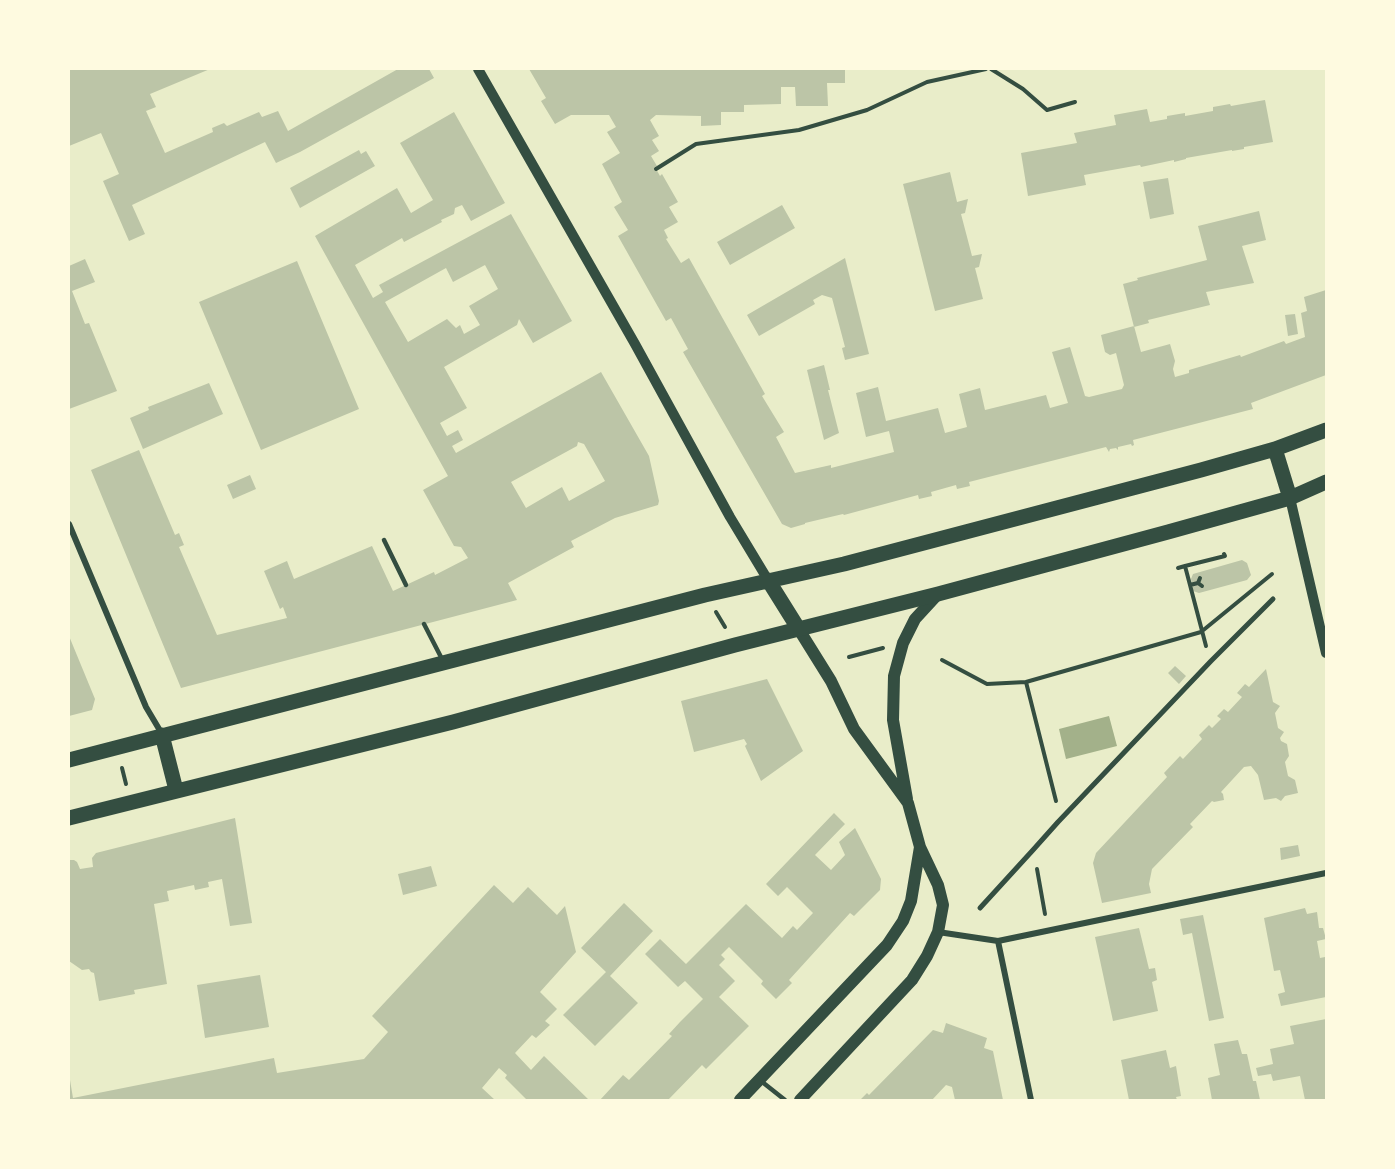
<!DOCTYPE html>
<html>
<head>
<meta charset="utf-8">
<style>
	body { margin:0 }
	#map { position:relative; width:1395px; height:1169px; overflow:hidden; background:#e9edc9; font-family:Jost,sans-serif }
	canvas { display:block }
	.frame { position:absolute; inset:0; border:70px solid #fefae0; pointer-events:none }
</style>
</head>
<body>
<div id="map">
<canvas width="1395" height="1169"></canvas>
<div class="frame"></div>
</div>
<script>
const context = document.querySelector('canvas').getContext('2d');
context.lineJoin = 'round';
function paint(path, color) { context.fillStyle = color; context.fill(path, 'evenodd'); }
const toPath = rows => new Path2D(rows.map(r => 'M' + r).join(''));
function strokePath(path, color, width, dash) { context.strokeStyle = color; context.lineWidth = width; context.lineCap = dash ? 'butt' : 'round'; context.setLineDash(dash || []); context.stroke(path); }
paint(toPath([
	[1109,716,1117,746,1066,759,1059,729]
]), '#a3b18a');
paint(toPath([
	[69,69,210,69,150,94,156,107,146,111,165,153,213,132,212,128,224,123,227,126,259,112,262,117,278,111,288,131,398,69,429,69,434,78,300,152,276,163,265,142,132,205,145,234,129,241,103,181,119,174,101,133,69,146],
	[529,69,845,69,845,83,827,83,828,106,796,106,795,87,781,87,781,104,744,105,744,112,721,112,721,125,701,126,701,116,656,115,650,120,659,136,652,140,659,151,651,156,657,166,655,167,660,176,662,174,678,202,669,207,678,222,664,230,668,238,666,239,681,263,689,258,765,394,762,396,784,432,776,437,795,473,831,465,831,468,894,452,889,431,866,437,856,393,878,387,886,421,938,408,945,433,967,427,959,394,980,388,985,410,1046,395,1050,408,1068,403,1052,352,1070,347,1085,396,1089,397,1122,389,1124,385,1116,353,1110,355,1105,352,1101,335,1134,326,1141,352,1170,344,1175,361,1173,369,1175,377,1189,373,1189,370,1240,355,1241,357,1284,341,1286,344,1305,337,1301,313,1307,311,1304,297,1326,290,1326,375,1251,403,1253,409,1133,440,1134,445,1132,446,1131,444,1118,447,1118,450,1116,448,1110,449,1109,452,1106,447,969,482,970,486,957,489,956,485,931,492,932,496,919,499,918,495,844,515,843,514,805,523,805,524,791,528,782,524,683,352,688,349,671,318,666,321,618,236,628,230,614,207,622,202,602,164,620,153,607,132,616,127,609,115,571,115,555,124,541,101,546,98],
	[1265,100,1273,142,1244,147,1244,149,1232,151,1232,150,1186,158,1186,159,1174,162,1174,160,1141,167,1140,165,1084,175,1086,185,1028,196,1021,153,1077,143,1074,133,1116,125,1114,115,1147,109,1150,122,1167,119,1167,116,1185,113,1185,116,1213,111,1213,107,1230,104,1231,106],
	[454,112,505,203,471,221,462,205,455,208,454,214,441,220,442,222,404,242,402,238,355,265,373,298,383,292,379,285,511,214,572,321,533,343,519,319,517,325,444,367,467,408,440,423,447,436,458,430,463,440,452,446,456,453,601,372,649,456,659,501,658,505,615,518,571,541,574,547,508,583,517,600,181,688,91,470,139,450,175,535,179,533,184,545,179,547,217,635,287,618,283,607,280,609,264,571,287,561,294,579,372,546,393,591,434,572,435,575,468,558,461,547,454,546,423,490,448,476,315,236,397,188,411,213,433,200,400,143],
	[485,265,498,289,469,306,480,325,464,334,460,325,456,328,447,319,408,342,385,302,446,268,453,282],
	[578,442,584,444,605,481,569,501,562,487,526,508,511,482,577,446],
	[359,150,361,154,366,151,375,166,300,208,290,188],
	[950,172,957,202,968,199,965,213,961,214,972,256,982,254,979,267,975,268,983,299,935,311,903,184],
	[1168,178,1174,214,1150,219,1143,182],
	[782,205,795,228,730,265,717,242],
	[1259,211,1266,240,1242,246,1254,283,1206,292,1210,305,1148,320,1149,323,1134,327,1123,284,1138,280,1137,278,1207,260,1198,226],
	[845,258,869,354,845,360,842,348,845,347,832,298,822,295,813,300,815,304,759,336,747,315],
	[85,259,95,282,72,291,85,324,89,323,117,391,69,409,69,266],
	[297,261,359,409,261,450,199,302],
	[1295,314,1298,334,1288,336,1285,315],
	[824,365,830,390,828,390,839,433,824,440,807,370],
	[209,383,223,414,143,449,130,418,149,410,148,407],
	[250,475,256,489,233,499,227,485],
	[1242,560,1247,563,1251,575,1247,580,1199,593,1193,591,1191,579,1193,574],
	[69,636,95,699,92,710,69,716],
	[1175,666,1186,676,1179,684,1168,673],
	[1266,669,1273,702,1280,706,1275,713,1278,728,1284,732,1280,738,1281,741,1287,744,1289,756,1285,762,1288,776,1295,780,1298,793,1285,796,1281,801,1276,798,1264,800,1258,775,1251,766,1244,767,1221,792,1223,794,1224,800,1214,802,1212,801,1190,824,1193,827,1152,869,1149,884,1151,893,1102,903,1093,863,1096,853,1167,777,1164,773,1180,756,1183,759,1202,739,1199,735,1209,725,1212,728,1221,719,1217,716,1224,709,1228,712,1242,697,1237,693,1245,684,1249,687],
	[767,679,803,751,761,781,745,746,747,744,744,739,694,752,681,701],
	[834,813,845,824,815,855,831,870,845,855,839,842,855,828,881,879,880,890,854,916,850,913,789,980,792,983,776,999,761,984,763,981,729,947,721,955,725,959,719,965,735,981,719,997,749,1026,706,1069,702,1065,668,1100,600,1100,623,1075,629,1080,672,1036,669,1034,680,1022,703,999,685,981,678,987,645,954,660,939,686,964,746,904,782,938,793,926,797,930,813,913,787,887,778,896,766,884],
	[235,818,252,923,230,926,222,879,208,882,209,887,195,890,194,885,167,891,169,901,154,904,167,984,134,990,135,994,99,1001,94,973,91,972,89,969,82,970,69,961,69,860,74,860,77,862,80,869,93,867,92,858,96,853],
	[1298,845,1300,856,1281,860,1280,848],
	[431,866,437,886,403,895,398,874],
	[494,885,513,903,528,887,557,915,565,906,576,952,540,992,557,1009,545,1021,550,1025,536,1038,532,1035,515,1053,531,1070,544,1056,589,1100,527,1100,505,1078,507,1075,499,1068,482,1088,495,1100,69,1100,69,1080,70,1080,73,1098,274,1058,277,1073,364,1059,388,1032,372,1016],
	[624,903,653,931,610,976,638,1003,595,1046,563,1015,606,972,581,948],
	[1305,908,1307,914,1317,912,1319,928,1323,928,1326,939,1317,941,1320,958,1325,957,1326,961,1326,997,1281,1006,1278,994,1285,992,1280,970,1274,971,1264,918],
	[1203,915,1224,1018,1209,1021,1192,933,1183,935,1180,919],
	[1139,928,1149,969,1155,968,1157,980,1152,982,1158,1011,1113,1021,1095,937],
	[260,975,269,1027,205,1038,197,985],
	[1326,1019,1326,1100,1305,1100,1300,1076,1273,1081,1271,1074,1258,1076,1256,1068,1273,1064,1270,1049,1294,1044,1290,1026],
	[946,1023,987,1038,984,1048,993,1051,1003,1100,955,1100,952,1087,946,1085,932,1100,860,1100,867,1093,869,1095,933,1030,943,1033],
	[1238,1040,1242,1054,1247,1054,1253,1081,1256,1081,1260,1100,1212,1100,1208,1078,1220,1075,1214,1044],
	[1166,1050,1170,1068,1176,1066,1181,1096,1176,1097,1177,1100,1129,1100,1121,1060]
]), '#bcc5a7');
strokePath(toPath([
	[991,69,1023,89,1047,110,1075,102],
	[656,169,696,144,799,130,867,110,927,82,986,69],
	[1178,568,1185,566],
	[1200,578,1198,583,1202,586],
	[1198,583,1190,585,1185,566,1225,556,1224,554],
	[1190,585,1206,646],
	[716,612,725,627],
	[849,657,883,648],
	[942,660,987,684,1026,682,1056,801],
	[1026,682,1201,632,1272,574],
	[122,768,126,784],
	[1037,869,1045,914]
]), '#344e41', 4);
strokePath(toPath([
	[384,540,406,585],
	[424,624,442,659],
	[761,1081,785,1100]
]), '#344e41', 4.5);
strokePath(toPath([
	[980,908,1033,850,1058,822,1211,661,1273,599]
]), '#344e41', 5);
strokePath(toPath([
	[69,524,146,707,162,734],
	[938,932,998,941,1326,873],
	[998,941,1031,1100]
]), '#344e41', 6);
strokePath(toPath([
	[478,69,635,344,730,517,768,580],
	[1290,498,1326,653]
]), '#344e41', 10);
strokePath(toPath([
	[798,628,831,681,854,729,908,803,920,847,938,885,943,905,938,932,927,956,912,980,800,1100],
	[907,799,893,720,894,676,903,643,915,619,938,594],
	[740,1100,887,945,903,921,911,901,920,847]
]), '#344e41', 12);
strokePath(toPath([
	[1275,449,1290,498],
	[768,580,798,628],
	[162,735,176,790],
	[69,760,705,595,844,564,1201,470,1275,449,1326,430],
	[69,818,453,722,735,645,938,594,1168,532,1290,498,1326,482]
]), '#344e41', 15);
</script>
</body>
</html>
